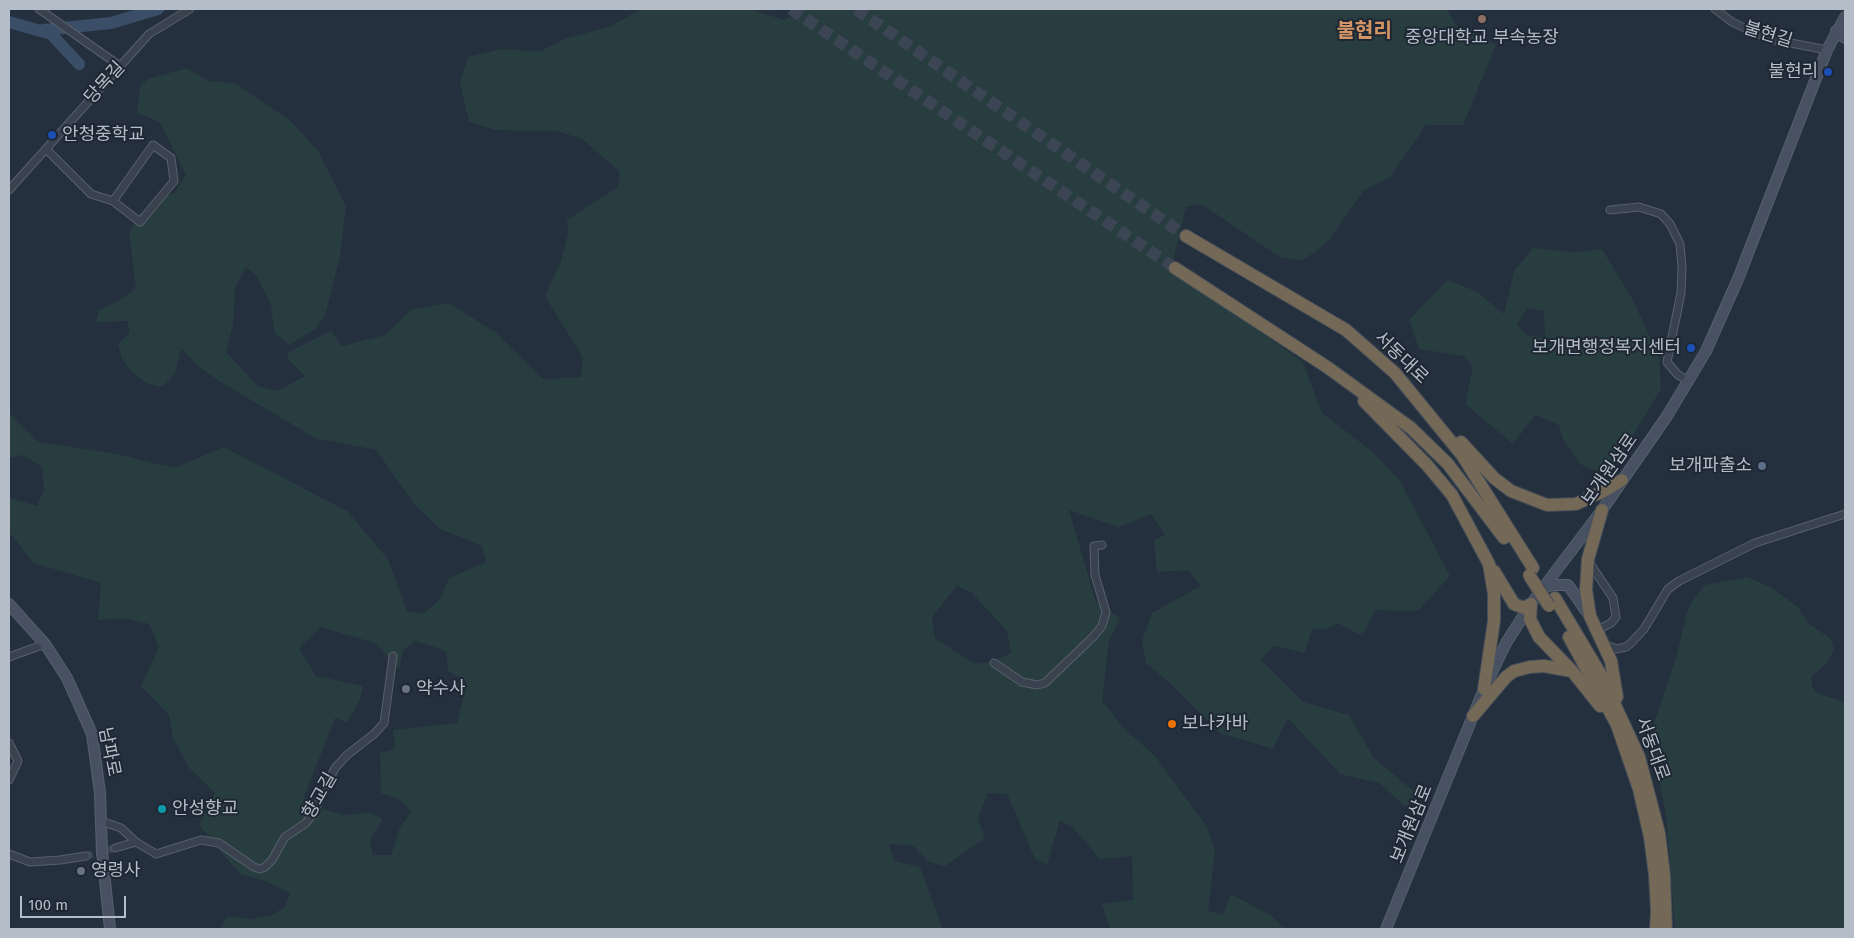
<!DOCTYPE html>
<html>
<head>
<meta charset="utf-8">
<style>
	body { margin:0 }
	#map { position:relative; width:1854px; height:938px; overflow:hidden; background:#25303e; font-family:"Fira Sans",sans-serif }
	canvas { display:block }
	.frame { position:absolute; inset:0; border:10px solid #b5bdc9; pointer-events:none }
	.scale { position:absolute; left:20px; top:896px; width:106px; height:22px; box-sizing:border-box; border:2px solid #b5bdc9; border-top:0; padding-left:6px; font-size:15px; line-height:18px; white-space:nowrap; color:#b5bdc9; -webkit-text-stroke:4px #1e2733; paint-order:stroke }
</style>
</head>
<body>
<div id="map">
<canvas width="1854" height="938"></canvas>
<div class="frame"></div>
<div class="scale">100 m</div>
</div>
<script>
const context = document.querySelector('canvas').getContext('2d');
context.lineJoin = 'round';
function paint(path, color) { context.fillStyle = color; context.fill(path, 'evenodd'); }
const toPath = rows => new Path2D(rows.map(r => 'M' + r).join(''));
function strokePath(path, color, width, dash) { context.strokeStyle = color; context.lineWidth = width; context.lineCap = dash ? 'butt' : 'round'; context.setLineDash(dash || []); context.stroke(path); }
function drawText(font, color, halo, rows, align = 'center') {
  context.font = font + ' "Fira Sans","Noto Sans KR",sans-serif'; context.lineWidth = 4; context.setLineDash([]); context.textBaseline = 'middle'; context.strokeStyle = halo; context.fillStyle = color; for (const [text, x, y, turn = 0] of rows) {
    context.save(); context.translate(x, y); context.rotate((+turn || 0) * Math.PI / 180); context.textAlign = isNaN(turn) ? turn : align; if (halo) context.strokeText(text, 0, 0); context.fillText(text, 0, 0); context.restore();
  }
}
paint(toPath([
	[641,9,750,9,784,20,804,9,1447,9,1459,30,1473,29,1496,45,1463,125,1426,125,1390,177,1364,190,1329,240,1318,250,1301,261,1280,257,1201,204,1186,207,1171,269,1303,362,1322,413,1373,452,1400,481,1450,576,1418,611,1375,610,1362,636,1338,623,1326,630,1312,629,1305,653,1274,646,1261,660,1303,702,1349,715,1374,758,1416,793,1407,808,1379,783,1340,774,1288,718,1273,749,1220,733,1173,686,1146,663,1142,641,1152,613,1201,586,1188,570,1157,572,1154,540,1165,535,1151,514,1119,527,1069,510,1096,602,1120,618,1109,641,1102,701,1122,726,1155,756,1207,827,1215,851,1208,911,1223,915,1231,894,1270,915,1286,929,1110,929,1102,904,1133,900,1132,856,1100,859,1074,829,1060,820,1047,865,1035,859,1007,794,988,793,978,818,985,838,945,866,929,862,913,846,889,844,894,861,920,867,943,929,219,929,228,917,252,919,272,915,285,907,290,893,265,881,240,874,199,825,215,793,189,768,173,738,169,715,141,686,159,647,149,624,123,618,98,620,101,583,34,563,9,532,9,498,37,506,44,490,42,467,22,455,9,458,9,413,39,442,117,454,157,464,177,467,224,447,347,511,388,559,407,611,423,614,440,599,449,578,486,562,482,546,440,529,414,504,376,450,315,438,219,381,198,366,181,348,175,374,162,387,148,384,133,373,122,359,118,344,130,332,127,321,96,322,99,310,117,302,136,288,129,232,140,213,156,211,162,198,174,193,186,175,160,122,137,113,140,86,148,79,187,68,208,81,235,83,291,121,318,151,346,206,340,256,325,316,315,329,290,345,274,333,271,304,256,275,246,267,235,288,233,325,226,352,259,387,277,391,305,376,288,359,287,353,331,331,342,346,385,335,412,309,449,303,495,332,543,379,581,377,583,358,545,296,561,261,568,233,567,220,619,186,619,171,582,139,557,131,495,130,469,122,460,83,468,57,501,49,540,51,565,39,611,26],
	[957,586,972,593,1007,631,1011,653,994,661,975,664,935,638,932,617],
	[321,627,375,643,399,669,403,650,415,641,446,651,448,671,467,682,457,723,393,730,395,747,391,750,380,753,381,793,399,799,411,812,400,827,391,855,373,855,370,840,383,819,370,813,344,815,314,806,304,797,335,718,347,722,359,702,363,686,316,676,299,648],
	[1533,248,1575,252,1602,249,1633,300,1659,357,1661,389,1623,452,1598,472,1580,464,1563,439,1559,425,1535,415,1513,444,1465,404,1473,366,1463,356,1419,349,1409,320,1447,280,1476,291,1504,314,1514,271],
	[1527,308,1544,311,1545,338,1527,335,1517,325],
	[1747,577,1770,587,1798,607,1808,623,1831,639,1834,649,1827,663,1811,677,1812,686,1817,693,1845,702,1845,929,1675,929,1666,815,1650,735,1676,658,1687,612,1692,601,1705,585]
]), '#273d3f');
strokePath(toPath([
	[9,22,51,34,79,64],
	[43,30,111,23,158,9]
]), '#3b4e67', 12);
strokePath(toPath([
	[86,856,115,848]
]), '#3b4553', 7, [7, 3.5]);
strokePath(toPath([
	[791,9,1175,268],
	[856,9,1186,236]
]), '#3b4553', 12, [12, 6]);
const street = toPath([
	[39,9,120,66],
	[1715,9,1732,22,1753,32,1775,40,1827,50],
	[46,149,91,194,113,201,140,222,174,181,171,158,153,145,113,201],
	[9,190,149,34,190,9],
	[1610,210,1639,207,1661,214,1670,224,1680,244,1682,267,1681,293,1667,362,1678,375,1689,381],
	[1589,562,1613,598,1616,617,1611,623,1596,631],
	[1604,644,1616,649,1626,647,1631,643,1644,629,1668,589,1679,581,1755,543,1845,514],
	[9,657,45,644],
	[994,663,1022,682,1037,685,1045,683,1094,636,1102,626,1106,612,1095,575,1094,546,1102,545],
	[9,743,18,761,9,780],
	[101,821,121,828,136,842],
	[115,848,136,842,156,854,201,840,219,843,254,867,260,869,265,867,272,860,285,837,306,823,312,815,335,768,347,755,374,734,384,723,393,656],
	[9,854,30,862,60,860,86,856]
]);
const secondary = toPath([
	[1836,31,1845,38],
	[1542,588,1553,585,1568,585,1589,615],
	[9,604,45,644,67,678,92,734,100,793,102,852,110,929],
	[1386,929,1484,689,1506,643,1531,604,1602,510,1667,416,1706,351,1738,279,1827,50,1845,17]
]);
const highway = toPath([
	[1186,236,1346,330,1395,373,1462,455,1533,568],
	[1175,268,1327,367,1411,428,1448,464,1504,538],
	[1364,401,1427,465,1452,495,1489,564,1494,594,1494,621,1484,689],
	[1461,442,1494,478,1511,491,1547,505,1576,504,1606,490,1622,480],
	[1602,510,1588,559,1586,590,1590,616,1611,661,1617,697],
	[1494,571,1514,604,1524,608,1531,604],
	[1555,598,1601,675,1639,757,1659,833,1664,875,1666,929],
	[1531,604,1530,619,1539,637,1572,671],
	[1569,637,1617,725,1639,789,1650,837,1655,875,1657,911,1656,929],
	[1473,716,1506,677,1514,671,1530,667,1544,666,1572,671,1600,706]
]);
strokePath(street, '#57606c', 9);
strokePath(secondary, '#57606c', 12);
strokePath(highway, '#444d59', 14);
strokePath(street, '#39424e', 7);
strokePath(secondary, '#475161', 10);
strokePath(highway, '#746856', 12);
const highwayBridge = toPath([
	[1529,575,1549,606]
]);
strokePath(highwayBridge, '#444d59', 14, []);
strokePath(highwayBridge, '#746856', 12);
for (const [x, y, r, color] of [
	[1482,19,5,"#8d6e63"],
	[1828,72,5,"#1a4fb4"],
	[52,135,5,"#1a4fb4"],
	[1691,348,5,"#1a4fb4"],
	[1762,466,5,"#5c6f8a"],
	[406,689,5,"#6b7280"],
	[1172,724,5,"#e8710a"],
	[162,809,5,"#0f9aa8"],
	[81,871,5,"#6b7280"]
]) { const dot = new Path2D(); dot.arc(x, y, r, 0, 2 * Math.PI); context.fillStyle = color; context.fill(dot); strokePath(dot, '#1e2733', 2); }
drawText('18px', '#b5bdc9', '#1e2733', [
	["불현길",1768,35,17],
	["당목길",105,83,-48],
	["서동대로",1401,358,44],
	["보개원삼로",1610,470,-55],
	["서동대로",1652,749,70],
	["남파로",109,752,79],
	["향교길",320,796,-60],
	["보개원삼로",1412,824,-68]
]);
drawText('18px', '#b5bdc9', '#1e2733', [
	["중앙대학교 부속농장",1482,38,"center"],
	["불현리",1818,72,"right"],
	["안청중학교",62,135],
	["보개면행정복지센터",1681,348,"right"],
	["보개파출소",1752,466,"right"],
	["약수사",416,689],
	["보나카바",1182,724],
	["안성향교",172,809],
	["영령사",91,871]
], 'left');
drawText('bold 20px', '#d39466', '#1e2733', [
	["불현리",1364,31]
]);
</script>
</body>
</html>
